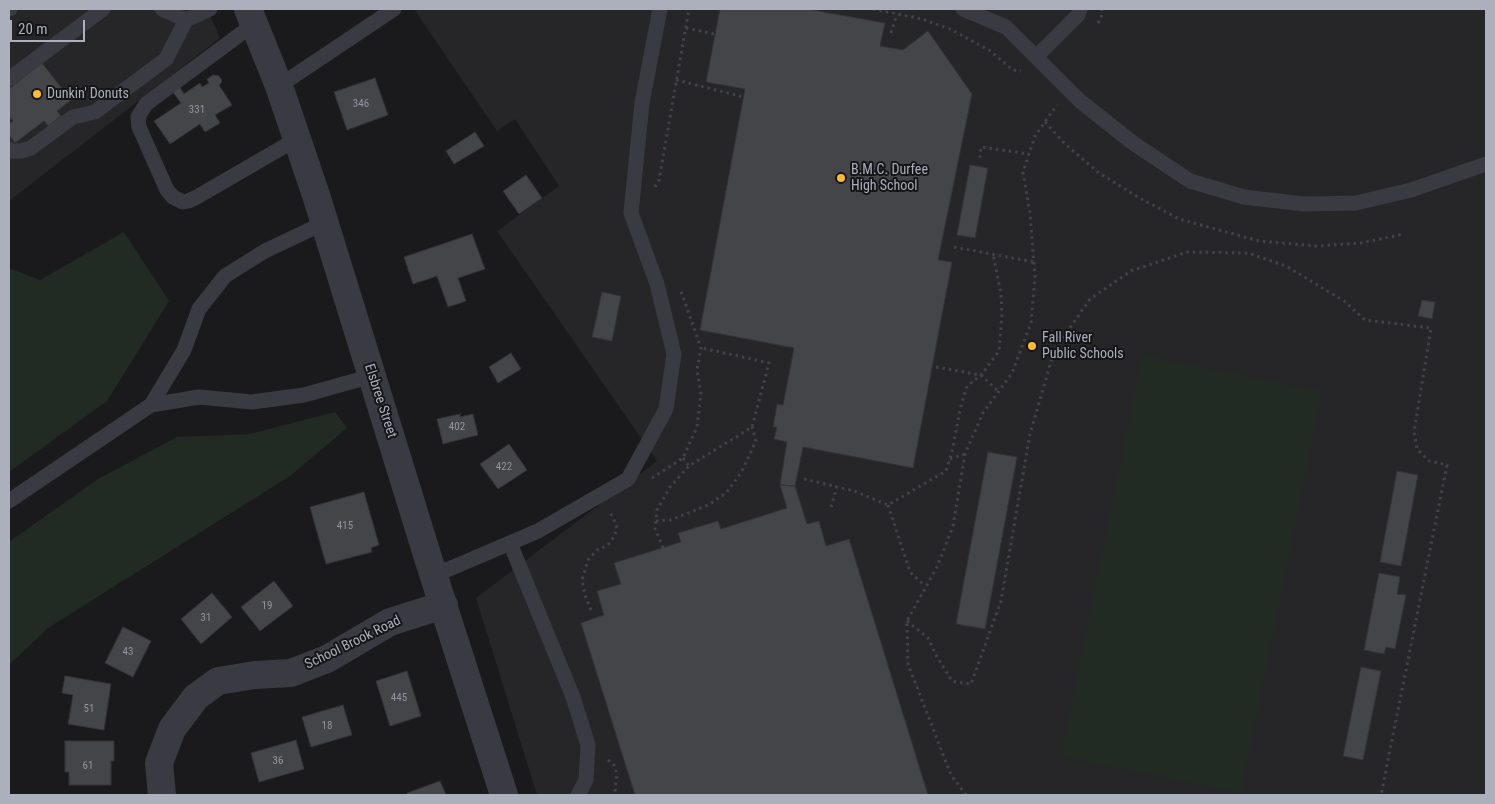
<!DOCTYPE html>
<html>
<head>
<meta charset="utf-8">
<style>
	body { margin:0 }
	#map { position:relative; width:1495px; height:804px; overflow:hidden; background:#1a1a1c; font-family:"Roboto Condensed",sans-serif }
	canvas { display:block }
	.frame { position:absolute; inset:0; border:10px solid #acb0bc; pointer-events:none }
	.scale { position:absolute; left:10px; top:20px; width:75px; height:22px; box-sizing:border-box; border:2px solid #acb0bc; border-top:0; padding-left:6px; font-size:15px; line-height:18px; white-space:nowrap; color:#acb0bc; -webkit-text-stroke:4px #151517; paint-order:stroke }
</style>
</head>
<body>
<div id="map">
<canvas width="1495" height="804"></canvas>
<div class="frame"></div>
<div class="scale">20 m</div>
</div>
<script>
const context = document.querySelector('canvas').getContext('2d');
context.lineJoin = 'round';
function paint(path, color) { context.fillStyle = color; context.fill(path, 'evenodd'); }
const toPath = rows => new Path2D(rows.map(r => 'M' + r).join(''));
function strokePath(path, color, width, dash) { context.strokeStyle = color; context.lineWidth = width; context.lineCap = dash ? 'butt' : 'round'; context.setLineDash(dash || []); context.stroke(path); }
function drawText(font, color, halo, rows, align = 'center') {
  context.font = font + ' "Roboto Condensed",sans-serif'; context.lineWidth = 4; context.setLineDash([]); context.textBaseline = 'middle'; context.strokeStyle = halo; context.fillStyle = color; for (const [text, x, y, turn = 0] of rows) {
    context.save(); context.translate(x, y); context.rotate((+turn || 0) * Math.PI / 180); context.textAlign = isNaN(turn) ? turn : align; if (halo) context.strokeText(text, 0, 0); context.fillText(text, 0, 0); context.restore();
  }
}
paint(toPath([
	[9,9,207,9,220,38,9,201],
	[414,9,1486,9,1486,795,537,795,476,598,657,461,497,231,559,186,515,119,497,131]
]), '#262629');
paint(toPath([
	[124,232,169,301,107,401,9,472,9,268,40,280],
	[1142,355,1322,391,1241,793,1061,757],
	[335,412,347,428,290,476,48,628,9,665,9,542,98,479,177,437,250,434]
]), '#212b23');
const building = toPath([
	[720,9,807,9,885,23,880,46,903,50,928,31,972,94,938,260,952,262,913,468,803,447,795,486,780,485,787,442,774,439,777,427,773,427,777,404,783,405,794,348,700,330,745,89,706,82,720,9],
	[42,63,71,100,57,111,61,116,48,126,44,121,15,143,9,135,9,124,13,121,9,116,9,89,42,63],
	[213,75,219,76,221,79,222,82,219,85,232,105,215,115,220,123,205,132,200,124,170,144,154,121,181,103,172,91,179,86,184,94,200,83,202,87,209,83,207,79,213,75],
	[375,78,388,115,347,130,334,92,375,78],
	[475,132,484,146,454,164,446,151,475,132],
	[970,165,988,168,975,238,957,235,970,165],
	[526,175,542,198,519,214,503,191,526,175],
	[472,234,485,269,458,278,466,301,448,307,437,276,413,284,404,257,472,234],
	[602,292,621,296,612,341,592,337,602,292],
	[1422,300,1435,302,1432,319,1418,316,1422,300],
	[511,353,521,369,498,383,489,367,511,353],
	[460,414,460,417,473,414,478,435,443,444,437,419,460,414],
	[509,444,527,470,498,489,480,464,509,444],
	[988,452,1017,457,985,629,956,624,988,452],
	[1397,471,1418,475,1401,566,1380,562,1397,471],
	[780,485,795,486,807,524,819,521,826,546,849,539,928,795,635,795,581,623,604,615,597,591,621,584,614,563,681,542,678,533,718,521,721,529,787,508,780,485],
	[364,492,379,545,371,548,372,552,326,564,310,507,364,492],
	[1379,573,1400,577,1397,594,1406,595,1395,649,1386,647,1384,654,1364,650,1379,573],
	[274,581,293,606,260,631,241,607,274,581],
	[212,593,232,617,201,644,181,619,212,593],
	[123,627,151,641,133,677,105,663,123,627],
	[1361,667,1381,671,1363,760,1343,756,1361,667],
	[407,671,421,716,390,726,376,681,407,671],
	[65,676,111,684,104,730,68,724,73,695,62,693,65,676],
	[343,705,352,735,311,747,302,717,343,705],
	[296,740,304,769,259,782,251,753,296,740],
	[65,741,114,741,114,761,111,761,111,785,69,785,69,772,65,772,65,741],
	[440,781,446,795,407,795,407,793,440,781]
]);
paint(building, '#444549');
strokePath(building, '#343438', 1);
strokePath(toPath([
	[873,9,922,19,950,29,989,50,1013,70,1021,71],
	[1098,23,1101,19,1102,9],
	[686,28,715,34],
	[891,33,897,14],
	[676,80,744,97],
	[1045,122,1065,144,1099,173,1138,197,1179,219,1259,241,1316,246,1361,243,1404,234],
	[980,158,981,147,1029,154],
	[655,187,659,180,689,9],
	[954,247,1034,262],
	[936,367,981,375,998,391],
	[683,458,689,466],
	[950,459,965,454],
	[652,478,683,458,697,427,701,394,697,370,701,348,681,291],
	[804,479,854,491,888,505,946,471,952,451,961,406,967,386,981,375,999,351,1002,315,1001,294,993,254],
	[888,505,910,572,925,586],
	[831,507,837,486],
	[656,521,670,520,691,512,710,504,727,492,742,471,756,441,752,427],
	[663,548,655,528,657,510,670,487,689,466,752,427,769,363,702,348],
	[591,610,585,595,582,580,588,560,597,550,608,545,614,537,617,528,613,517,609,512],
	[907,621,928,638,936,655,952,681,971,684,1001,601,1030,434,1054,351,1090,299,1131,271,1187,252,1248,253,1286,266,1344,301,1365,320,1431,328,1414,432,1417,449,1429,461,1447,465,1381,795],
	[608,760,614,765,617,774,615,789,616,795],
	[966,795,951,775,908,664,907,621,937,567,953,526,965,454,983,413,1012,373,1031,323,1035,277,1030,213,1023,172,1035,136,1057,105]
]), '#404349', 3, [2.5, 4]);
strokePath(toPath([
	[9,9,10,9],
	[162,9,186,20],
	[963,9,1006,27,1080,101,1133,143,1190,181,1244,197,1304,204,1356,203,1411,190,1486,164],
	[254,24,146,104,138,117,139,127,167,190,173,197,183,202,188,201,195,198,297,139],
	[1036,57,1078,15,1080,9],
	[9,79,103,9],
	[279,86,394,9],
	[9,149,12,151,21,151,31,148,73,117,95,112,166,59,186,20,210,9],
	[151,405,184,350,199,309,225,276,265,251,324,223],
	[9,501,151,405,199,397,252,402,304,395,372,376],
	[510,543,573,697,588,745,586,780,578,795],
	[435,575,538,531,628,479,666,409,674,354,657,284,631,213,642,103,660,9]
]), '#3a3b42', 15);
strokePath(toPath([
	[162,795,159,763,172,729,196,697,218,681,255,675,291,673,327,659,390,622,444,605]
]), '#3a3b42', 28);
strokePath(toPath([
	[248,9,279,86,316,195,429,561,504,795]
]), '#3a3b42', 28);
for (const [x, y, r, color] of [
	[37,94,5,"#fdbb31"],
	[841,178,5,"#fdbb31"],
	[1032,346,5,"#fdbb31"]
]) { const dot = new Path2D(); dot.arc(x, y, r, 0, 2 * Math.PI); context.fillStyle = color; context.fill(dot); strokePath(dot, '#151517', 2); }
drawText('11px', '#92959f', null, [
	["346",361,104],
	["331",197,110],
	["402",457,427],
	["422",504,467],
	["415",345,526],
	["19",267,606],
	["31",206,618],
	["43",128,652],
	["445",399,698],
	["51",89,709],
	["18",327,726],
	["36",278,761],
	["61",88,766]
]);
drawText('14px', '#acb0bc', '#151517', [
	["Dunkin' Donuts",47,94],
	["B.M.C. Durfee",851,170],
	["High School",851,186],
	["Fall River",1042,338],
	["Public Schools",1042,354]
], 'left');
drawText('14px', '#acb0bc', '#151517', [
	["Elsbree Street",380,401,72],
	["School Brook Road",353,643,-26]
]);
</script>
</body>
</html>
